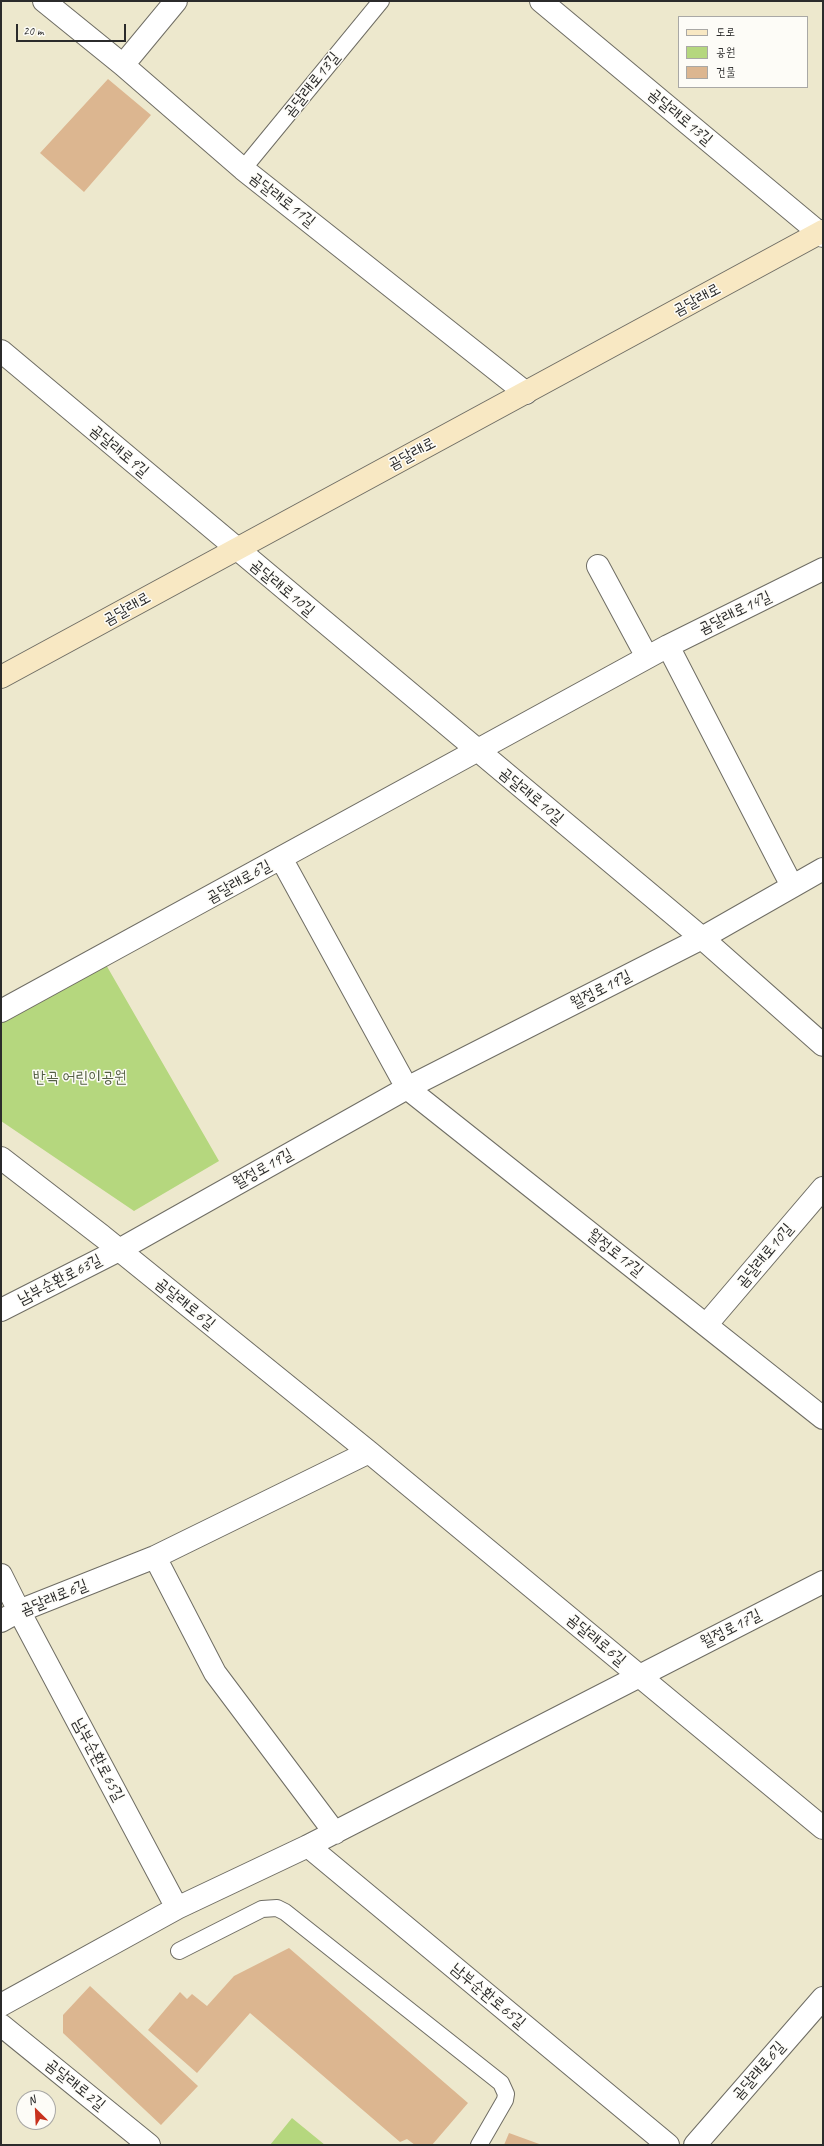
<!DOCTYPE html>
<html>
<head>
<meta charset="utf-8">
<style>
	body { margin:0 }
	#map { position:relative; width:824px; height:2146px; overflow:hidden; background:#ede8cd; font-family:Caveat,"Poor Story",sans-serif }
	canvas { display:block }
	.frame { position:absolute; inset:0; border:2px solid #2b2b2b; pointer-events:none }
	.legend { position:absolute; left:678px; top:16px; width:130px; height:72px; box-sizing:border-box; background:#fdfcf7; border:1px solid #a9a8a5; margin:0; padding:5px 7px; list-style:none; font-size:12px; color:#2b2b2b }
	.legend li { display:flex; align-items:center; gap:8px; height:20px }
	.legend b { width:20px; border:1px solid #a9a8a5 }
	.north { position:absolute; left:16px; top:2090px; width:40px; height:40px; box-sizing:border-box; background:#fdfcf7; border:1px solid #a9a8a5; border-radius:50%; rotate:336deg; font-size:11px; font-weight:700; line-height:16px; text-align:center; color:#2b2b2b }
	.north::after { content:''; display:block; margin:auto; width:14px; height:18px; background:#c8321e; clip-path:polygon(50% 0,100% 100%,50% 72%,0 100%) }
	.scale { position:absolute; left:16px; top:24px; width:110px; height:18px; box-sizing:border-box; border:2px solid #2b2b2b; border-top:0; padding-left:5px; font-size:12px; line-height:14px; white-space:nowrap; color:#2b2b2b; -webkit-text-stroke:3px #fdfcf7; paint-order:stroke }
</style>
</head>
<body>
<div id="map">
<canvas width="824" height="2146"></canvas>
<div class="frame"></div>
<ul class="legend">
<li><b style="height:5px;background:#f8e8c3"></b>도로</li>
<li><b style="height:11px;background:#b5d77e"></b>공원</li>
<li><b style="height:11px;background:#dcb690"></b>건물</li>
</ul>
<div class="north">N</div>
<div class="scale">20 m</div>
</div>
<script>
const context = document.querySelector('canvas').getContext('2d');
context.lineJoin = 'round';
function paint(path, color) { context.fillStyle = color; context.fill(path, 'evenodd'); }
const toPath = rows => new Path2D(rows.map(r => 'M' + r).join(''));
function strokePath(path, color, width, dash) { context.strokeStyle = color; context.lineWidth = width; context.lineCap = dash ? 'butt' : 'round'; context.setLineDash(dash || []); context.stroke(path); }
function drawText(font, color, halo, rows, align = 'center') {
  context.font = font + ' Caveat,"Poor Story",sans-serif'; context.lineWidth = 3; context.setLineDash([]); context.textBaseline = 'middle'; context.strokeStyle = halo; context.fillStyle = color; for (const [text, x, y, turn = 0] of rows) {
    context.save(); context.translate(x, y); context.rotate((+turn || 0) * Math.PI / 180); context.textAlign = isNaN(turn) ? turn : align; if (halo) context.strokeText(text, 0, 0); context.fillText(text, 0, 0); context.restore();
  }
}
paint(toPath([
	[105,963,219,1161,134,1211,1,1121,1,1023],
	[292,2118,325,2145,270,2145]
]), '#b5d77e');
paint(toPath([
	[108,79,151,115,84,192,40,153],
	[289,1948,468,2103,432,2145,415,2145,407,2139,400,2142,250,2013,197,2073,148,2030,180,1992,187,1999,192,1994,207,2006,234,1976],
	[90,1986,198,2086,161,2125,63,2033,63,2015],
	[509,2133,542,2145,504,2145]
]), '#dcb690');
const lane = toPath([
	[243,169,381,1],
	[179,1951,262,1909,277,1908,285,1912,501,2083,506,2094,505,2100,479,2145]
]);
const street = toPath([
	[44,1,123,65,243,169,526,393],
	[541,1,823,236],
	[123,65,176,1],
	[1,351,702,938,823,1045],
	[598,566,647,657],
	[668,646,792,886],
	[281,858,407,1088,823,1418],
	[1,1011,668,646,823,569],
	[1,1158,102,1236,369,1452,823,1828],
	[1,1310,119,1250,407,1088,702,938,823,869],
	[706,1325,823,1188],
	[155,1557,215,1673,335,1833],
	[1,1575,19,1611,177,1908],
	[1,1621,19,1611,155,1557,369,1452],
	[308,1846,668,2145],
	[1,2005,177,1908,308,1846,823,1582],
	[1,2025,149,2145],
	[695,2145,823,1998]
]);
const secondary = toPath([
	[1,677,823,231]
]);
strokePath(lane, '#6f6d64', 18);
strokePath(street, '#6f6d64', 24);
strokePath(secondary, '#6f6d64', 24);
strokePath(lane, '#fff', 16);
strokePath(street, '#fff', 22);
strokePath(secondary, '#f8e8c3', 22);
drawText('16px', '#2b2b2b', '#fdfcf7', [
	["곰달래로13길",312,85,-51],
	["곰달래로13길",680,117,40],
	["곰달래로11길",282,200,38],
	["곰달래로",697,300,-28],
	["곰달래로9길",119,451,40],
	["곰달래로",412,454,-28],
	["곰달래로10길",282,588,40],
	["곰달래로",127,609,-29],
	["곰달래로14길",735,613,-26],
	["곰달래로10길",531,796,40],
	["곰달래로6길",239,882,-29],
	["월정로19길",601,990,-27],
	["월정로19길",263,1169,-29],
	["월정로17길",615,1253,38],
	["곰달래로10길",765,1256,-50],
	["남부순환로63길",60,1280,-27],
	["곰달래로6길",185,1304,39],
	["곰달래로6길",54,1598,-22],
	["월정로17길",731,1629,-27],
	["곰달래로6길",596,1640,40],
	["남부순환로65길",98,1760,62],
	["남부순환로65길",488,1996,40],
	["곰달래로6길",759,2071,-49],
	["곰달래로2길",75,2085,39]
]);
drawText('16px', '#545f44', '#fdfcf7', [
	["반곡 어린이공원",80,1078]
]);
</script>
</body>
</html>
